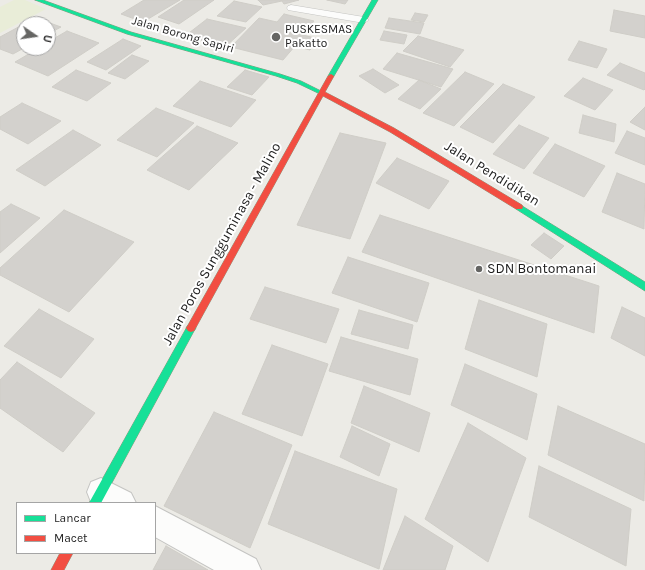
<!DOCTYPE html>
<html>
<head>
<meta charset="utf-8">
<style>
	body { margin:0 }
	#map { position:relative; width:645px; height:570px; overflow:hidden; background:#ecebe6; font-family:Karla,sans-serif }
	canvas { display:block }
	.legend { position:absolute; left:16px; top:502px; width:140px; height:52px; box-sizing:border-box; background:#fff; border:1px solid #a5a5a5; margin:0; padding:5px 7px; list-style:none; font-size:12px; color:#1d1d1d }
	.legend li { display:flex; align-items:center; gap:8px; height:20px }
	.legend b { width:20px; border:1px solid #a5a5a5 }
	.north { position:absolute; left:16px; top:16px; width:40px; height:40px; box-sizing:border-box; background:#fff; border:1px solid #a5a5a5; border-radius:50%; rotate:103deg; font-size:11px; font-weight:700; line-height:16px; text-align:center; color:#1d1d1d }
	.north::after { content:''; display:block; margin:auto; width:14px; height:18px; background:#656563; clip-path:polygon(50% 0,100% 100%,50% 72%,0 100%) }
</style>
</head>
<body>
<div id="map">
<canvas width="645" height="570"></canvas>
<ul class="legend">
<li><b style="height:5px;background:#16e098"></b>Lancar</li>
<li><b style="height:5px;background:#f24e42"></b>Macet</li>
</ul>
<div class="north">U</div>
</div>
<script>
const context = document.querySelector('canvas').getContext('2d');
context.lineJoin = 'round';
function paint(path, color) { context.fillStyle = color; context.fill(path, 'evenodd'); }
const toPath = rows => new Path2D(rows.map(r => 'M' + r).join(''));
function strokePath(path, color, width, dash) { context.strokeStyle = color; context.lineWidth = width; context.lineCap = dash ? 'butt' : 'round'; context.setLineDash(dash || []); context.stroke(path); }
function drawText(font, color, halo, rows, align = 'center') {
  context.font = font + ' Karla,sans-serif'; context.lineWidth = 4; context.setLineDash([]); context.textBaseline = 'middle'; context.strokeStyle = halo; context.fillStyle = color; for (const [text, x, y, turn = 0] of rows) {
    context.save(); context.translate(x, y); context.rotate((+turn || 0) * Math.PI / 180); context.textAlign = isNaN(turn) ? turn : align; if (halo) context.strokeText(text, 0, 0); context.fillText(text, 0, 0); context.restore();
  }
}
paint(toPath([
	[14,0,25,0,46,9,0,33,0,7]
]), '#e9edd8');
const building = toPath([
	[144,0,180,0,143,22,121,14,144,0],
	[184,0,214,0,179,24,158,17,184,0],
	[258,0,299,0,284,4,282,1,263,5,258,0],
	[327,0,348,0,345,4,327,0],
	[234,1,262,7,246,22,217,16,234,1],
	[614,10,645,16,645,38,610,31,614,10],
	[415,13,428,15,424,22,411,20,415,13],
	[284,14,314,21,303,35,319,39,310,50,295,46,283,60,231,47,259,18,277,22,284,14],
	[36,18,61,27,48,34,48,24,24,24,36,18],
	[389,18,424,23,420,34,385,28,389,18],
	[207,19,246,28,225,47,185,36,207,19],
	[24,24,24,48,13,54,0,49,0,37,24,24],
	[67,31,99,43,48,76,15,62,39,48,48,48,48,42,67,31],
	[384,31,407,35,404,44,380,40,384,31],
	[418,36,464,50,450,67,403,51,418,36],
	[123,39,141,46,106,70,87,62,123,39],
	[579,41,607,49,597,68,568,60,579,41],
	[397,53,453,69,441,87,383,69,397,53],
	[132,55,149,61,125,79,108,73,132,55],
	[620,63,645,73,645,89,644,90,607,75,620,63],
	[373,69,399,85,385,93,359,76,373,69],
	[76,70,111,83,87,101,52,87,76,70],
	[245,70,269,77,252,95,227,87,245,70],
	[465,72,494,84,454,126,423,113,465,72],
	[583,78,613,90,595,110,564,96,583,78],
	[419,80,441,89,420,109,398,99,419,80],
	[200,81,256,100,231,127,173,106,200,81],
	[503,84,535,97,493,143,460,127,503,84],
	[22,103,61,121,28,144,0,129,0,117,22,103],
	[645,107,645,130,630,122,645,107],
	[156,108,194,123,157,157,117,140,156,108],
	[583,115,616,124,614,142,579,133,583,115],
	[519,125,549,138,524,169,493,154,519,125],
	[197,126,238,143,189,190,147,170,197,126],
	[73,130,101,145,45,186,16,170,73,130],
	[627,131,645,138,645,165,615,153,627,131],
	[340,133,386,143,350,239,297,225,340,133],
	[555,144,605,166,584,197,533,173,555,144],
	[397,158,449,181,429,209,376,183,397,158],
	[617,173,645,184,644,229,602,212,617,173],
	[11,204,40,218,0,253,0,212,11,204],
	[64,210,134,242,69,312,0,275,0,268,64,210],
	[380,215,599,286,594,333,362,252,380,215],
	[544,233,564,246,551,259,531,245,544,233],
	[348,257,429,283,417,322,332,293,348,257],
	[265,287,339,309,326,343,250,319,265,287],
	[479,300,547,324,537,377,465,349,479,300],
	[622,307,645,318,645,356,611,338,622,307],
	[39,309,94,339,61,378,4,346,39,309],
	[359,310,413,325,408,349,351,334,359,310],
	[341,337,418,359,410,395,329,371,341,337],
	[272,345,328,364,302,436,242,414,272,345],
	[17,362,95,413,63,452,0,408,0,380,17,362],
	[465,364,537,394,527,440,451,405,465,364],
	[364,386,430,413,419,452,351,423,364,386],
	[558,406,645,444,644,501,548,455,558,406],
	[214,412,292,445,250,548,164,506,214,412],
	[468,423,526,458,488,562,425,519,468,423],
	[352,426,390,444,379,476,340,457,352,426],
	[295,451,397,489,379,569,268,524,295,451],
	[539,466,631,509,626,566,529,517,539,466],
	[405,516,453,546,445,570,383,570,405,516],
	[166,546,208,570,153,570,166,546]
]);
paint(building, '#d3d1cd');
strokePath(building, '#cfcdc7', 1);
const lane = toPath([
	[291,5,364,17,369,20,364,23,288,10,287,8,288,6,291,5]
]);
const street = toPath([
	[101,478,131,493,136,503,91,502,87,492,91,482,101,478],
	[155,506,256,559,261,570,214,570,155,537,155,506]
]);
const fast = toPath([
	[35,0,43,0,131,32,280,74,301,81,325,93,320,94,297,83,276,76,127,34,35,0],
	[372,0,378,0,334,76,329,77,328,76,372,0],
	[519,204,645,282,645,291,516,209,515,207,519,204],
	[191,324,194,325,196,328,194,331,101,503,89,503,188,325,191,324]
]);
const jam = toPath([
	[331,74,334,76,325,92,394,128,522,205,523,207,522,209,516,209,390,132,323,96,194,331,191,332,188,331,186,328,188,325,328,76,331,74],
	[60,553,73,553,64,570,51,570,60,553]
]);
strokePath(lane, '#c4c4c2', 1);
strokePath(street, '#c4c4c2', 2);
strokePath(fast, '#91967e', 1);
strokePath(jam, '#91967e', 1);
paint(lane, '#fcfcfb');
paint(street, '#fcfcfb');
paint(fast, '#16e098');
paint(jam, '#f24e42');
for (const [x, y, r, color] of [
	[276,37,5,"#656563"],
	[479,269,4,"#656563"]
]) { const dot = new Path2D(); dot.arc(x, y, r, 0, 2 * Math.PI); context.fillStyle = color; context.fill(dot); strokePath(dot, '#fff', 1.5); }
drawText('12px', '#1d1d1d', '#fff', [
	["PUSKESMAS",285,30],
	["Pakatto",285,44]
], 'left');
drawText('12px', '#1d1d1d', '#fff', [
	["Jalan Borong Sapiri",183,35,16]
]);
drawText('14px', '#1d1d1d', '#fff', [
	["Jalan Pendidikan",492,174,32],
	["Jalan Poros Sungguminasa - Malino",222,244,-61]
]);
drawText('14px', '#1d1d1d', '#fff', [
	["SDN Bontomanai",487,269]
], 'left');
</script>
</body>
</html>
